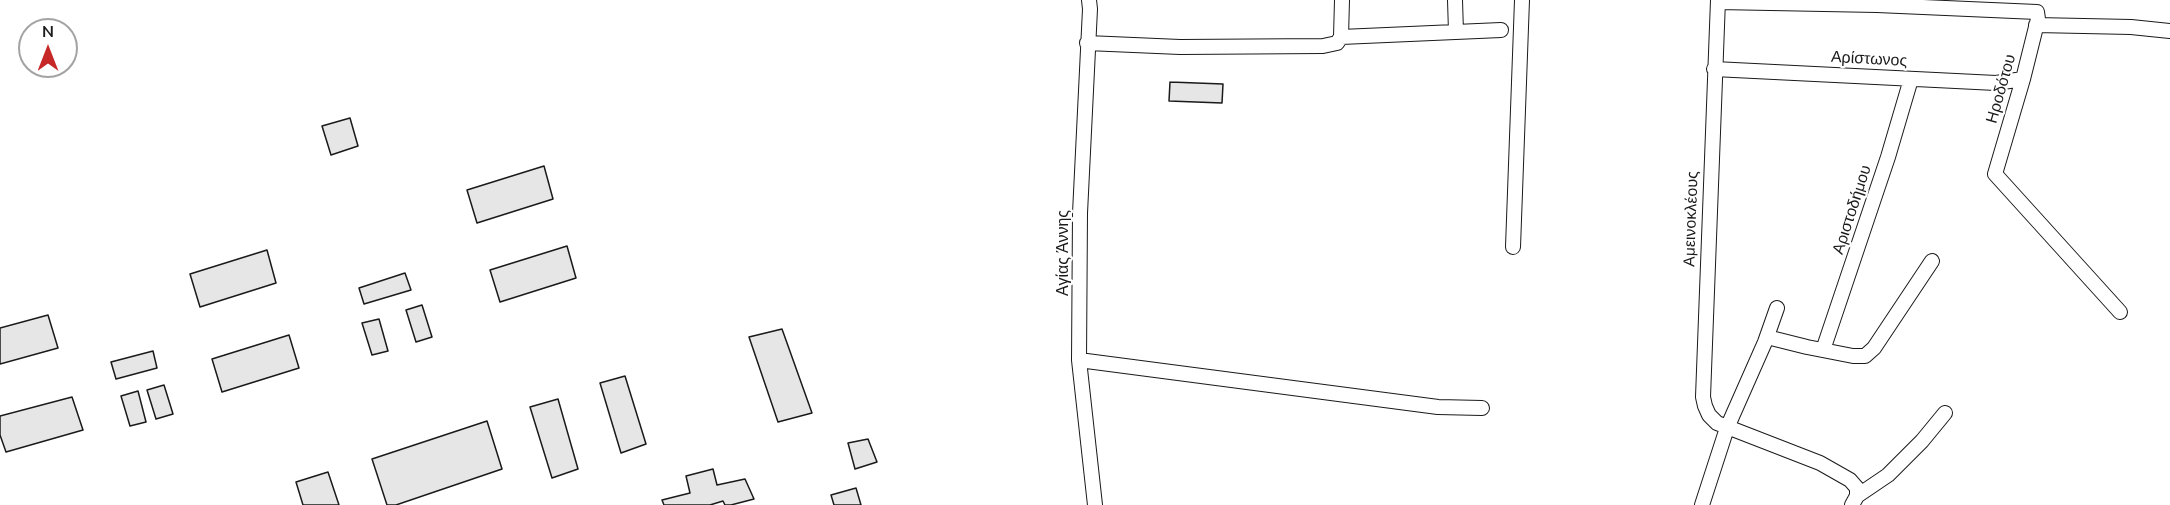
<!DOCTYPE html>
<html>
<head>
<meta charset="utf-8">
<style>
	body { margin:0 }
	#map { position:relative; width:2170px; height:505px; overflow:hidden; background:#fff; font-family:"Nunito Sans",sans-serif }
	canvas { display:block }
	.north { position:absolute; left:18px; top:18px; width:60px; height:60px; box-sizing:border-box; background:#fff; border:2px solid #a3a3a3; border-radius:50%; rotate:0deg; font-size:16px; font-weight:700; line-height:24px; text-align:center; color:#1a1a1a }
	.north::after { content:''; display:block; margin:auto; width:21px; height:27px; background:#c62828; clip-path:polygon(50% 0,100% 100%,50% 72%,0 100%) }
</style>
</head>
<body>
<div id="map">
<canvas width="2170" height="505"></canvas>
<div class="north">N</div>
</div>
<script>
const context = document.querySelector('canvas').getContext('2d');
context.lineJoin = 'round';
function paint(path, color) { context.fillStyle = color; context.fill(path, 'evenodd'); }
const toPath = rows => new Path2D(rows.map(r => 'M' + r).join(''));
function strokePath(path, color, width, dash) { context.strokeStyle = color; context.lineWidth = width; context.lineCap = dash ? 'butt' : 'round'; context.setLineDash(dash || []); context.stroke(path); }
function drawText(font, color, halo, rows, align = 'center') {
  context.font = font + ' "Nunito Sans",sans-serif'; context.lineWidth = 4.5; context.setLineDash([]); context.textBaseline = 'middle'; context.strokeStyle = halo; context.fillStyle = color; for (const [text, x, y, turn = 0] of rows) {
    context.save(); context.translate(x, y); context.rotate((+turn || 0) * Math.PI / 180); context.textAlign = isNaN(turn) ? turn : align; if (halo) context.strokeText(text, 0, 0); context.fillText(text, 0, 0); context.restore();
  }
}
const building = toPath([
	[1170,82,1223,84,1222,103,1169,101,1170,82],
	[350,118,358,146,331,155,322,126,350,118],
	[544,166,553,199,477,223,467,190,544,166],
	[567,246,576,278,500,302,490,270,567,246],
	[267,250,276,283,200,307,190,274,267,250],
	[405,273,411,290,364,304,359,288,405,273],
	[422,305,432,337,416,342,406,310,422,305],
	[48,315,58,348,0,364,0,328,48,315],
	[379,319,388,351,372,355,362,323,379,319],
	[782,329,812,413,778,422,749,337,782,329],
	[289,335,299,368,222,392,212,359,289,335],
	[153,351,157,368,116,379,111,362,153,351],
	[625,376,646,444,621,453,600,383,625,376],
	[164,385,173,414,156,419,147,390,164,385],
	[138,391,146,422,130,426,121,396,138,391],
	[72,397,83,430,6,452,0,435,0,416,72,397],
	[558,399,578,469,552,478,530,407,558,399],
	[487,421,502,469,396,505,387,505,372,459,487,421],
	[868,439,877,462,855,469,848,443,868,439],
	[713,469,717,485,745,479,754,499,731,505,725,505,723,501,710,505,664,505,662,500,690,493,686,476,713,469],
	[328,472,339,505,303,505,296,482,328,472],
	[856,488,861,505,834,505,831,495,856,488]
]);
paint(building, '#e6e6e6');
strokePath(building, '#1a1a1a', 1.5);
const minor = toPath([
	[1089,0,1090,9,1080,213,1079,360,1095,505],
	[1455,0,1456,32],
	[1718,0,1703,397,1705,406,1709,415,1717,423,1820,463,1850,480,1857,488,1857,496,1852,505],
	[1718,2,1877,5,2037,12,2038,19,2023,79,1995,174,2120,312],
	[2036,25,2131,27,2170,31],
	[1341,37,1501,30],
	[1087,43,1180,47,1323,46,1337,43,1341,37,1342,0],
	[1714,69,1996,83,2023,79],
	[1513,247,1522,0],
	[1767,337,1807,347,1853,356,1865,356,1874,348,1932,261],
	[1823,350,1888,157,1911,79],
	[1079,360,1438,407,1482,408],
	[1857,496,1888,475,1922,441,1945,413],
	[1702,505,1727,428,1765,342,1777,308]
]);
strokePath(minor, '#1a1a1a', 16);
strokePath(minor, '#fff', 14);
drawText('16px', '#1a1a1a', '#fff', [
	["Αρίστωνος",1869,60,3],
	["Ηροδότου",2002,89,-74],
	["Αριστοδήμου",1853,210,-72],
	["Αμεινοκλέους",1692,219,-88],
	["Αγίας Άννης",1064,253,-90]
]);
</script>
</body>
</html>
